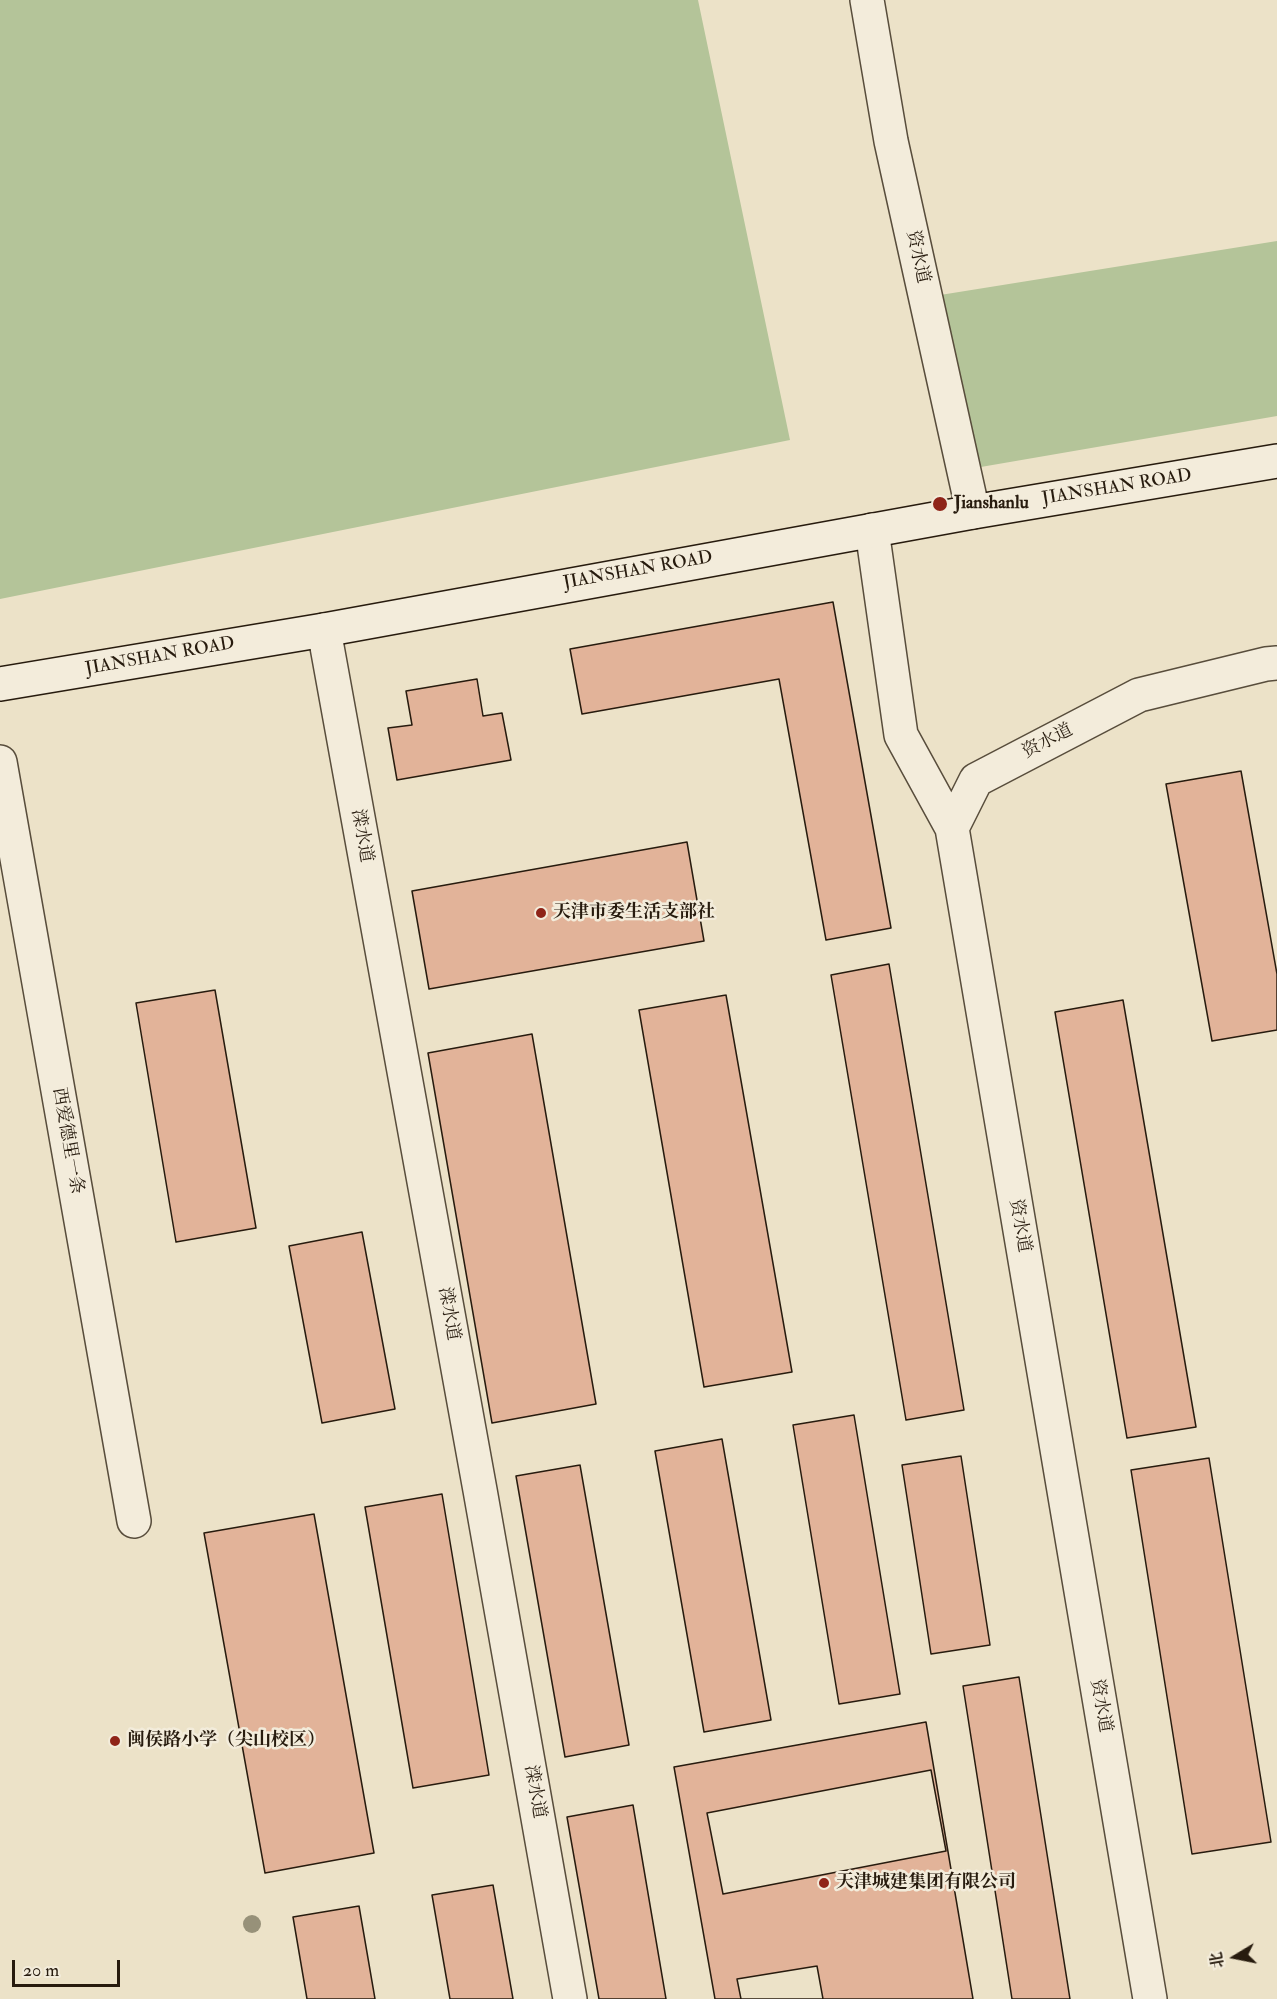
<!DOCTYPE html>
<html>
<head>
<meta charset="utf-8">
<style>
	body { margin:0 }
	#map { position:relative; width:1277px; height:1999px; overflow:hidden; background:#ece2c8; font-family:"IM FELL Double Pica","Noto Serif SC",serif }
	canvas { display:block }
	.north { position:absolute; left:1205px; top:1927px; width:60px; height:60px; -webkit-text-stroke:4px #f3ecdb; paint-order:stroke; rotate:260deg; font-size:16px; font-weight:700; line-height:24px; text-align:center; color:#271b0e }
	.north::after { content:''; display:block; margin:auto; width:21px; height:27px; background:#271b0e; clip-path:polygon(50% 0,100% 100%,50% 72%,0 100%) }
	.scale { position:absolute; left:12px; top:1960px; width:108px; height:27px; box-sizing:border-box; border:3px solid #271b0e; border-top:0; padding-left:8px; font-size:18px; line-height:21px; white-space:nowrap; color:#271b0e; -webkit-text-stroke:4px #f3ecdb; paint-order:stroke }
</style>
</head>
<body>
<div id="map">
<canvas width="1277" height="1999"></canvas>
<div class="north">北</div>
<div class="scale">20 m</div>
</div>
<script>
const context = document.querySelector('canvas').getContext('2d');
context.lineJoin = 'round';
function paint(path, color) { context.fillStyle = color; context.fill(path, 'evenodd'); }
const toPath = rows => new Path2D(rows.map(r => 'M' + r).join(''));
function strokePath(path, color, width, dash) { context.strokeStyle = color; context.lineWidth = width; context.lineCap = dash ? 'butt' : 'round'; context.setLineDash(dash || []); context.stroke(path); }
function drawText(font, color, halo, rows, align = 'center') {
  context.font = font + ' "IM FELL Double Pica","Noto Serif SC",serif'; context.lineWidth = 5; context.setLineDash([]); context.textBaseline = 'middle'; context.strokeStyle = halo; context.fillStyle = color; for (const [text, x, y, turn = 0] of rows) {
    context.save(); context.translate(x, y); context.rotate((+turn || 0) * Math.PI / 180); context.textAlign = isNaN(turn) ? turn : align; if (halo) context.strokeText(text, 0, 0); context.fillText(text, 0, 0); context.restore();
  }
}
paint(toPath([
	[0,0,698,0,790,440,0,599],
	[1277,241,1277,416,975,468,934,296]
]), '#b4c499');
const building = toPath([
	[833,602,891,928,826,940,779,679,582,714,570,649,833,602],
	[477,679,483,716,502,713,511,760,397,780,388,728,412,725,406,691,477,679],
	[1241,771,1277,974,1277,1030,1212,1041,1166,784,1241,771],
	[687,842,704,941,429,989,412,891,687,842],
	[889,964,964,1410,906,1420,831,975,889,964],
	[215,990,256,1228,176,1242,136,1003,215,990],
	[726,995,792,1372,704,1387,639,1010,726,995],
	[1123,1000,1196,1427,1127,1438,1055,1012,1123,1000],
	[532,1034,596,1404,492,1423,428,1053,532,1034],
	[362,1232,395,1409,322,1423,289,1246,362,1232],
	[854,1415,900,1694,839,1704,793,1425,854,1415],
	[722,1439,771,1720,704,1732,655,1451,722,1439],
	[961,1456,990,1645,931,1654,902,1465,961,1456],
	[1209,1458,1271,1842,1192,1854,1131,1470,1209,1458],
	[580,1465,629,1745,565,1757,516,1476,580,1465],
	[442,1494,489,1775,413,1788,365,1507,442,1494],
	[314,1514,374,1853,265,1873,204,1533,314,1514],
	[1019,1677,1070,1999,1012,1999,963,1686,1019,1677],
	[926,1722,973,1999,715,1999,674,1767,926,1722],
	[931,1770,946,1851,723,1894,707,1813,931,1770],
	[633,1805,666,1999,599,1999,567,1817,633,1805],
	[493,1885,513,1999,450,1999,432,1895,493,1885],
	[359,1906,375,1999,307,1999,293,1917,359,1906],
	[817,1966,823,1999,741,1999,737,1979,817,1966]
]);
paint(building, '#e2b399');
strokePath(building, '#271b0e', 1.5);
const minor = toPath([
	[867,0,891,141,973,512],
	[872,530,901,735,952,828],
	[324,630,480,1490,570,1999],
	[0,762,134,1521],
	[1150,1999,952,828,976,780,1139,695,1266,664,1277,663]
]);
const secondary = toPath([
	[0,684,324,630,973,512,1277,461]
]);
strokePath(minor, '#584d3c', 36);
strokePath(secondary, '#271b0e', 36);
strokePath(minor, '#f3ecdb', 33);
strokePath(secondary, '#f3ecdb', 33);
context.fillStyle = '#979179';
for (const [x, y] of [
	[252,1924]
]) { context.beginPath(); context.arc(x, y, 9, 0, 2 * Math.PI); context.fill(); }
for (const [x, y, r, color] of [
	[940,504,8,"#8f2418"],
	[541,913,6,"#8f2418"],
	[115,1741,6,"#8f2418"],
	[824,1883,6,"#8f2418"]
]) { const dot = new Path2D(); dot.arc(x, y, r, 0, 2 * Math.PI); context.fillStyle = color; context.fill(dot); strokePath(dot, '#f3ecdb', 2); }
drawText('18px', '#271b0e', '#f3ecdb', [
	["资水道",917,257,78],
	["JIANSHAN ROAD",1117,488,-9],
	["JIANSHAN ROAD",638,571,-10],
	["JIANSHAN ROAD",160,657,-10],
	["资水道",1048,742,-27],
	["滦水道",361,836,80],
	["西爱德里一条",67,1141,80],
	["资水道",1019,1226,80],
	["滦水道",448,1314,80],
	["资水道",1100,1706,80],
	["滦水道",534,1792,80]
]);
drawText('bold 18px', '#271b0e', '#f3ecdb', [
	["Jianshanlu",954,504],
	["天津市委生活支部社",553,913],
	["闽侯路小学（尖山校区）",127,1741],
	["天津城建集团有限公司",836,1883]
], 'left');
</script>
</body>
</html>
